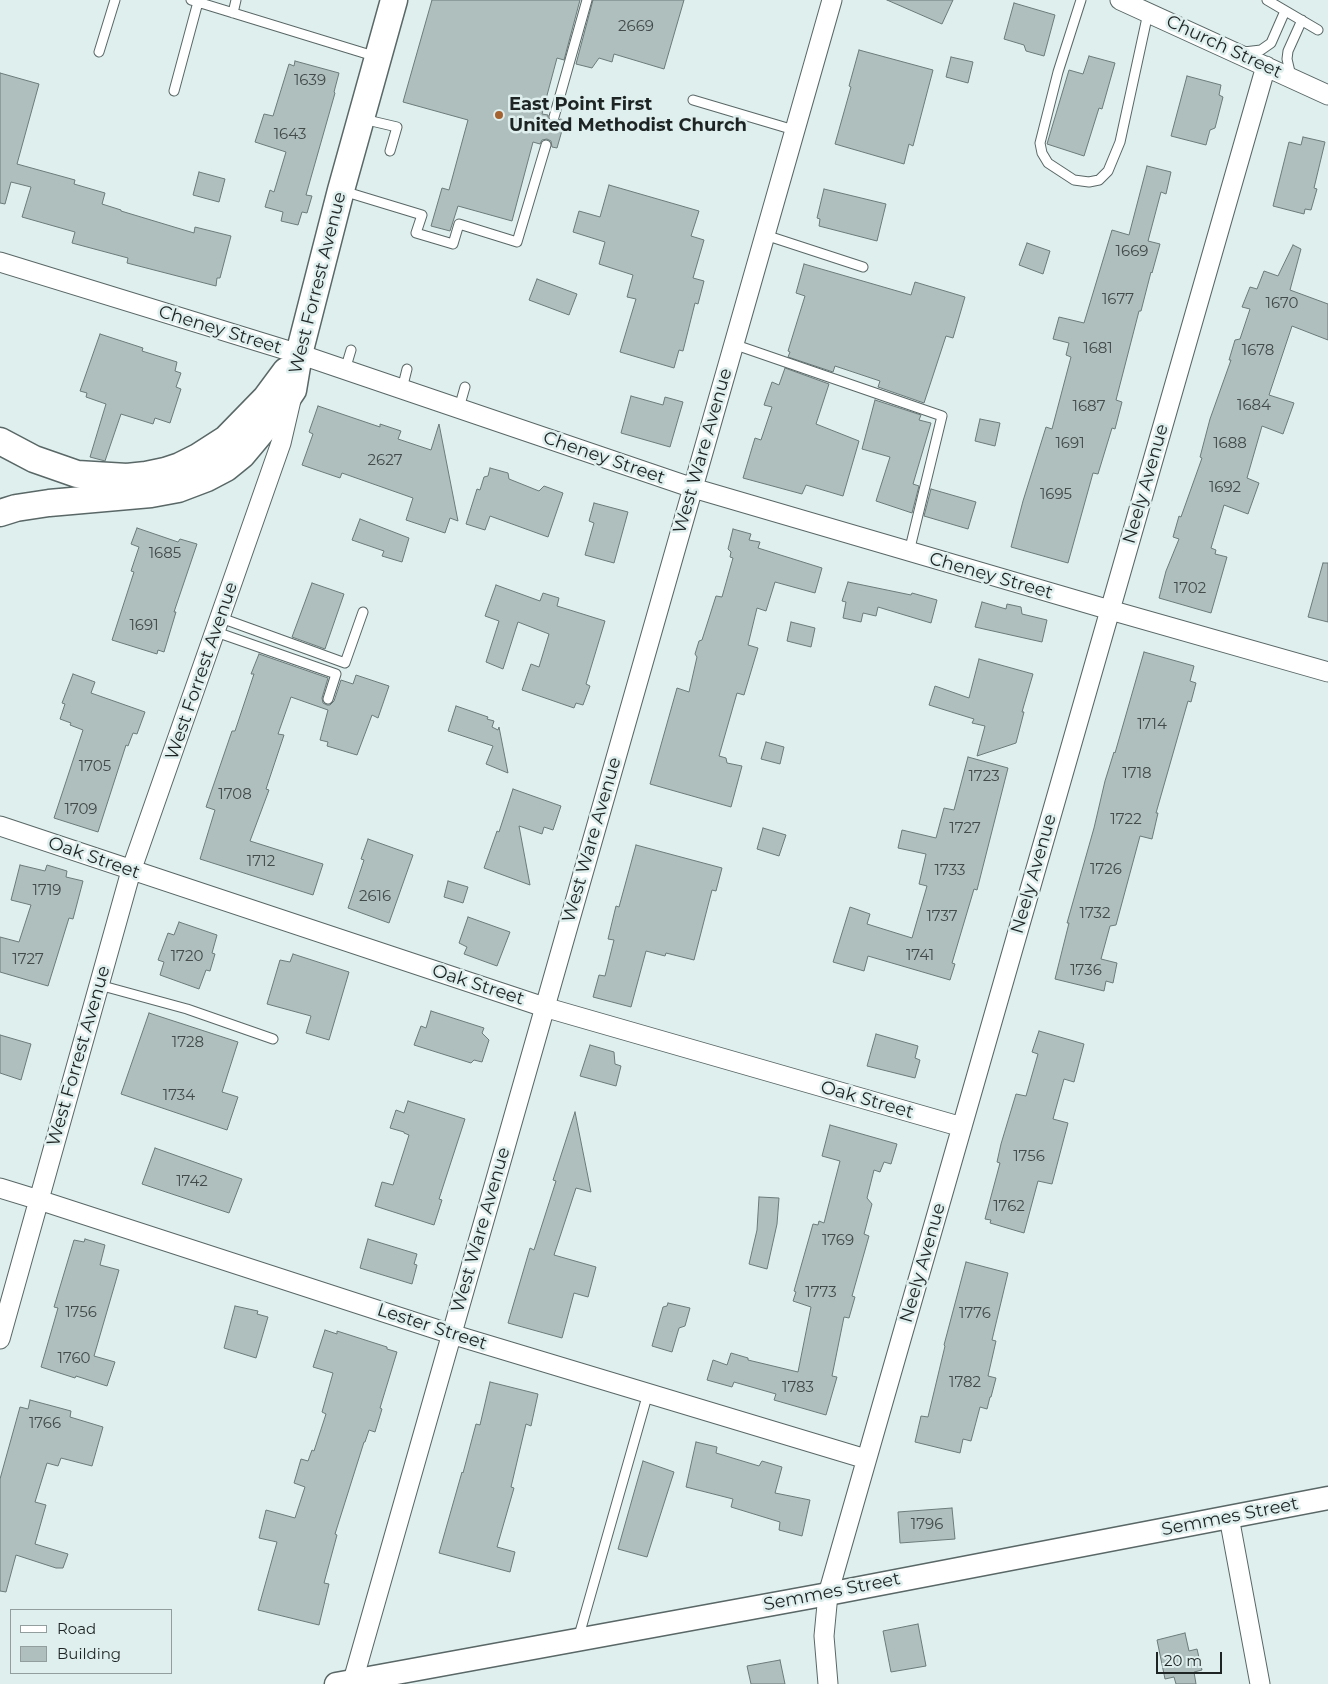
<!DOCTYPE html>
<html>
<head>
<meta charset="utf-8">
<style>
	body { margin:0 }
	#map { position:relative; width:1328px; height:1684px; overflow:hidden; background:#deefed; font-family:Montserrat,sans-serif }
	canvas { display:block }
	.legend { position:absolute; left:10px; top:1609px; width:162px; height:65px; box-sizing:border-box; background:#deefed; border:1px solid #919e9d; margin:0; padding:6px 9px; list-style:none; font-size:15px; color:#1e2424 }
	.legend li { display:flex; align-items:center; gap:10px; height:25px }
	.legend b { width:25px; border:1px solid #919e9d }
	.scale { position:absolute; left:1156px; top:1652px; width:66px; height:22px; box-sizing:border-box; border:2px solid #1e2424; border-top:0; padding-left:6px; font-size:15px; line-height:18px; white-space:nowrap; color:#1e2424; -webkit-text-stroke:4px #deefed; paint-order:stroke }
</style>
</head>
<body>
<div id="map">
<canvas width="1328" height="1684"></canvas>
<ul class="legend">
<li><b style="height:6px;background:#fff"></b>Road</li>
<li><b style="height:14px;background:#afbfbe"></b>Building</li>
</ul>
<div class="scale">20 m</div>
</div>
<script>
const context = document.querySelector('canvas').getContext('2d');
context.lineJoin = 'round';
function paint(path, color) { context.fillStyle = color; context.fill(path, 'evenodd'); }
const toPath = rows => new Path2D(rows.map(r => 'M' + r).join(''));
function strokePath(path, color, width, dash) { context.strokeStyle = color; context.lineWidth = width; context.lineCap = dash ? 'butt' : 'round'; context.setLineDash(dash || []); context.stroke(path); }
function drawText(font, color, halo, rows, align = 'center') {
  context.font = font + ' Montserrat,sans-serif'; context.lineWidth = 5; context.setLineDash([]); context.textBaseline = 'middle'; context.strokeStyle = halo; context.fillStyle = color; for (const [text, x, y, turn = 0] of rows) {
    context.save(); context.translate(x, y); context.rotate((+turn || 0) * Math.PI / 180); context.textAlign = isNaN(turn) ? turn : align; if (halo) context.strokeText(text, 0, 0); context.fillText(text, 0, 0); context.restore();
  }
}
const building = toPath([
	[432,0,580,0,564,60,557,58,542,114,548,115,548,119,552,123,556,123,560,119,565,120,557,148,552,147,551,141,547,139,542,140,540,144,533,142,512,221,458,206,450,231,431,226,442,188,449,190,468,120,403,102,432,0],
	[593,0,684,0,664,69,614,54,612,62,599,58,592,68,576,64,593,0],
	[887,0,953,0,942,24,887,0],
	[1014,3,1055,15,1044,56,1026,51,1024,45,1004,39,1014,3],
	[859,50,933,70,913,146,909,144,904,164,835,144,851,87,849,86,859,50],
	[1089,56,1115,63,1102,109,1099,108,1084,156,1047,144,1069,70,1083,74,1089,56],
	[951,57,973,62,968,83,946,77,951,57],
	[295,61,339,73,334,92,335,93,306,195,312,196,307,213,302,212,298,225,281,221,283,212,265,207,270,190,274,192,286,152,255,142,264,114,273,116,289,64,294,66,295,61],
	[0,73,39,84,17,164,75,180,74,184,105,193,102,204,121,210,121,211,194,233,195,227,231,236,220,278,217,278,216,286,127,263,128,258,72,243,75,232,22,217,31,187,11,182,5,204,0,203,0,73],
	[1187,76,1221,85,1219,95,1223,97,1215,128,1210,130,1206,145,1171,136,1187,76],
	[1303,137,1325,142,1314,188,1317,189,1311,210,1305,209,1304,214,1273,206,1289,142,1301,145,1303,137],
	[1147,166,1171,172,1166,194,1161,192,1148,241,1160,244,1152,273,1151,272,1141,311,1139,311,1116,400,1122,402,1115,429,1112,428,1098,474,1093,473,1068,563,1011,547,1023,501,1046,427,1052,429,1071,357,1066,355,1069,343,1053,339,1059,317,1084,323,1112,230,1129,235,1147,166],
	[199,172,225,179,219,202,193,195,199,172],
	[609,185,699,211,691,236,704,240,693,278,704,281,698,304,695,303,683,351,679,350,674,368,620,352,636,299,627,297,633,275,599,264,605,242,573,232,579,211,600,217,609,185],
	[824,189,886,204,877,241,819,226,820,219,817,218,824,189],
	[1027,243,1050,251,1043,274,1019,265,1027,243],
	[1293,245,1301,249,1290,290,1328,304,1328,340,1292,326,1269,395,1294,403,1283,434,1262,426,1247,478,1259,483,1248,514,1224,505,1211,548,1216,550,1215,554,1227,557,1211,613,1159,598,1166,571,1179,539,1173,537,1179,516,1181,517,1202,458,1200,457,1210,419,1231,360,1229,360,1235,340,1240,339,1250,309,1242,307,1250,287,1257,289,1264,271,1278,276,1293,245],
	[804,264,911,295,915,282,965,297,953,338,946,336,924,403,878,387,880,381,835,366,833,372,788,357,790,352,788,351,805,296,796,293,804,264],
	[537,279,577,294,569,315,529,300,537,279],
	[100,334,143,348,142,351,177,362,175,371,181,373,176,387,181,389,170,423,155,418,153,424,121,414,105,461,90,457,106,404,86,397,87,393,80,391,100,334],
	[785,368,829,384,816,424,859,441,843,496,806,485,802,494,743,478,755,438,761,440,772,407,764,405,772,382,779,385,785,368],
	[631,396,663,405,665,397,683,402,670,447,621,433,631,396],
	[875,400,921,415,919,420,931,423,913,484,919,486,912,513,876,501,890,457,862,449,875,400],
	[318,406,380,427,380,424,401,431,398,439,431,450,439,424,458,521,450,518,445,533,406,520,413,498,342,473,340,478,302,465,313,434,309,432,318,406],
	[980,419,1000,423,995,446,975,441,980,419],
	[490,468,508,473,509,479,539,491,544,486,563,493,548,537,490,516,485,530,466,524,477,489,480,490,484,477,488,476,490,468],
	[931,489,976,502,968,529,924,516,931,489],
	[594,503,628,512,614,563,585,555,594,523,589,521,594,503],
	[360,519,409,538,402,562,382,556,384,551,352,540,360,519],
	[137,528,178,542,180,539,197,544,174,612,176,612,164,652,158,650,157,654,112,640,134,572,131,571,139,547,131,544,137,528],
	[733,529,751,534,749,540,760,542,758,548,822,568,815,593,775,582,766,611,757,608,748,645,758,648,744,695,737,693,719,756,726,758,727,763,742,766,731,807,650,784,677,688,689,692,697,657,695,654,699,641,702,640,716,596,722,597,733,558,730,557,731,552,728,549,733,529],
	[1323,563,1328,563,1328,622,1308,617,1323,563],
	[848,582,911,595,912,593,937,600,931,623,878,607,876,616,863,613,861,622,843,618,846,602,842,601,848,582],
	[312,583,344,594,325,649,292,637,312,583],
	[496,585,540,601,543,593,559,598,557,606,605,621,586,684,590,686,583,705,576,703,574,708,522,690,531,664,539,667,549,634,518,622,503,669,486,662,499,621,485,616,496,585],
	[982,602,1006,609,1007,604,1021,607,1022,614,1047,620,1042,642,975,627,982,602],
	[791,622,815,628,811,647,787,641,791,622],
	[1144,652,1194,666,1190,681,1196,683,1191,702,1188,701,1156,813,1158,813,1152,839,1140,836,1116,925,1110,926,1101,959,1117,963,1113,983,1106,981,1104,991,1055,979,1069,923,1067,923,1094,828,1105,781,1114,752,1115,753,1144,652],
	[259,654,328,678,322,698,323,703,327,705,330,705,334,701,341,680,353,684,356,675,389,686,378,718,372,715,357,755,327,746,328,742,320,740,328,710,291,697,278,734,284,735,266,789,269,790,250,841,323,864,313,895,200,859,215,810,206,807,232,731,235,731,254,674,251,674,259,654],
	[979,659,1033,674,1022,712,1024,712,1016,743,977,756,985,726,972,723,974,719,929,705,935,686,969,698,979,659],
	[73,674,95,682,91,693,145,712,137,734,133,733,128,746,126,745,98,832,54,818,83,730,70,725,71,723,60,719,65,704,62,703,73,674],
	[456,706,488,717,487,719,494,721,492,727,498,730,499,727,508,773,486,764,493,746,448,731,456,706],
	[766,742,784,747,780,764,761,759,766,742],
	[968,757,1008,768,977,890,974,889,952,963,955,964,950,980,868,956,864,971,833,962,850,907,870,914,867,924,912,938,927,886,919,884,926,854,898,848,902,830,936,838,944,808,954,810,968,757],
	[513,789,561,806,553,830,544,827,542,834,519,826,530,885,484,868,497,831,499,832,513,789],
	[763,828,786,835,779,856,757,849,763,828],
	[368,839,413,855,389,923,348,908,364,860,361,859,368,839],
	[636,845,722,868,716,891,712,890,694,960,666,953,665,956,646,951,631,1007,593,997,599,975,605,976,614,940,608,939,616,906,619,907,636,845],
	[20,865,45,871,47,865,67,871,66,877,83,881,73,919,69,918,48,986,0,972,0,937,19,942,31,905,11,900,20,865],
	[448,881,468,887,463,903,444,897,448,881],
	[468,917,510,932,497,966,464,954,467,947,459,943,468,917],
	[179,922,217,935,212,953,215,954,210,971,206,970,199,989,160,975,164,962,158,960,168,933,174,935,179,922],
	[293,954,349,972,329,1040,306,1033,311,1016,267,1004,280,960,290,962,293,954],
	[431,1011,484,1028,482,1033,489,1040,482,1062,474,1060,471,1063,414,1045,421,1026,426,1028,431,1011],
	[149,1013,238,1042,222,1092,238,1097,227,1130,121,1094,149,1013],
	[1039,1031,1084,1044,1074,1082,1064,1079,1053,1119,1068,1123,1052,1184,1038,1181,1024,1233,990,1223,991,1220,985,1219,1000,1163,997,1162,1001,1144,1016,1094,1026,1096,1038,1054,1032,1052,1039,1031],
	[876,1034,918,1046,915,1058,920,1060,915,1078,867,1066,876,1034],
	[0,1035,31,1044,21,1080,0,1073,0,1035],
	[590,1045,614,1052,615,1064,621,1066,616,1086,580,1076,590,1045],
	[408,1101,465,1119,439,1199,442,1200,434,1225,375,1206,382,1182,393,1185,409,1135,404,1133,404,1132,390,1128,396,1110,404,1113,408,1101],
	[575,1112,591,1192,576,1188,554,1255,596,1267,588,1297,574,1293,562,1338,508,1323,530,1248,534,1250,556,1181,553,1180,575,1112],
	[830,1125,897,1144,891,1164,884,1162,880,1172,874,1170,867,1198,872,1204,864,1234,869,1236,852,1296,855,1297,849,1318,844,1317,832,1376,837,1377,826,1415,774,1400,776,1394,734,1382,732,1387,707,1380,713,1360,727,1365,731,1353,748,1358,748,1360,798,1372,811,1307,793,1301,796,1292,794,1291,813,1224,818,1225,819,1221,824,1223,840,1161,822,1156,830,1125],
	[155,1148,242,1179,229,1213,142,1184,155,1148],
	[759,1197,779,1198,777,1224,767,1269,749,1264,757,1230,759,1197],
	[85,1239,105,1245,100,1265,119,1270,94,1356,115,1362,107,1386,76,1376,75,1378,41,1367,58,1308,54,1307,74,1240,84,1242,85,1239],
	[368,1239,417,1254,414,1264,417,1265,412,1284,360,1268,368,1239],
	[966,1262,1008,1273,992,1340,996,1341,988,1376,996,1378,991,1397,990,1397,987,1409,980,1407,971,1441,963,1439,960,1453,915,1442,921,1416,928,1417,945,1346,944,1345,966,1262],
	[668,1303,690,1308,685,1326,679,1328,672,1352,652,1346,663,1307,667,1306,668,1303],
	[235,1306,258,1311,257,1314,268,1317,256,1358,224,1348,235,1306],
	[325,1330,337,1334,337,1331,387,1347,387,1349,397,1352,380,1408,382,1409,375,1432,369,1430,365,1442,364,1442,335,1534,337,1535,324,1583,329,1584,319,1625,258,1610,277,1542,259,1538,266,1510,295,1518,305,1487,294,1483,301,1459,308,1461,312,1450,314,1451,326,1414,322,1412,333,1373,313,1367,325,1330],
	[490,1382,538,1394,531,1426,526,1424,511,1487,514,1488,497,1547,515,1552,510,1572,439,1553,462,1472,463,1473,476,1424,480,1425,490,1382],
	[30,1400,71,1411,70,1417,103,1427,92,1466,61,1458,58,1466,47,1463,35,1502,46,1505,35,1544,68,1554,63,1568,56,1568,16,1555,6,1592,0,1591,0,1479,20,1407,28,1409,30,1400],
	[696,1442,717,1447,716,1453,759,1466,762,1461,782,1467,775,1493,810,1500,802,1536,779,1530,780,1522,731,1507,733,1499,686,1487,696,1442],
	[643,1461,674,1472,647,1557,618,1549,643,1461],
	[952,1508,955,1539,900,1543,898,1512,952,1508],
	[918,1624,926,1666,891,1672,883,1631,918,1624],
	[1185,1633,1189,1651,1197,1649,1202,1670,1194,1672,1196,1684,1176,1684,1174,1677,1165,1679,1157,1640,1185,1633],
	[780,1660,785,1684,751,1684,747,1666,780,1660]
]);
paint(building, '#afbfbe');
strokePath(building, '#6c7b7a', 1);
const service = toPath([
	[191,0,377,57],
	[1081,0,1058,72,1040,143,1042,153,1048,163,1074,180,1089,182,1099,180,1108,171,1120,142,1148,13],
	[1267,0,1318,30],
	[233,13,236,0],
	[99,52,115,0],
	[1244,52,1261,50,1271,43,1285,11],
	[1294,78,1290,72,1287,59,1288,51,1302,20],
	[174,91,198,2],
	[693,100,794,130],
	[554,117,587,0],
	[363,119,397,127,390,151],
	[343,191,422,215,416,233,453,244,459,224,517,242,546,145],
	[765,235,863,267],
	[733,344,942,416,909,552],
	[345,370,351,350],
	[402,389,407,369],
	[459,408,465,387],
	[221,618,345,663,363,612],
	[216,632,336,674,328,699],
	[99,985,187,1009,273,1039],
	[578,1639,648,1393]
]);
const minor = toPath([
	[1120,0,1328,95],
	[0,262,299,354,693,488,1110,610,1328,672],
	[0,826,544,1007,962,1127],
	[0,1188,39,1200,451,1334,866,1459],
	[0,1339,131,871,281,443,291,400],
	[1229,1517,1260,1684],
	[352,1684,832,0],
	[828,1684,824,1636,828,1594,1266,66]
]);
const tertiary = toPath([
	[336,1684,828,1594,1328,1498]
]);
const secondary = toPath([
	[0,441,34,459,77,474,127,477,146,475,165,471,180,466,198,457,226,439,266,398,286,371],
	[0,513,16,508,49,503,151,494,178,489,207,478,226,468,242,455,278,412,293,390,299,354,341,190,394,0]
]);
strokePath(service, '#596766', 11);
strokePath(minor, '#596766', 21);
strokePath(tertiary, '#596766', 25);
strokePath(secondary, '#596766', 29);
strokePath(service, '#fff', 9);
strokePath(minor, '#fff', 19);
strokePath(tertiary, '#fff', 22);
strokePath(secondary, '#fff', 26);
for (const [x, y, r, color] of [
	[499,115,5,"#a56231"]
]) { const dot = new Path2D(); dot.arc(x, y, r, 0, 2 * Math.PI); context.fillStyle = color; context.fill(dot); strokePath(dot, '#deefed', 2); }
drawText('15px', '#424b4a', null, [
	["2669",636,27],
	["1639",310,81],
	["1643",290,135],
	["1669",1132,252],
	["1677",1118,300],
	["1670",1282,304],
	["1681",1098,349],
	["1678",1258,351],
	["1684",1254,406],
	["1687",1089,407],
	["1691",1070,444],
	["1688",1230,444],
	["2627",385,461],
	["1692",1225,488],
	["1695",1056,495],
	["1685",165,554],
	["1702",1190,589],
	["1691",144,626],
	["1714",1152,725],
	["1705",95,767],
	["1718",1137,774],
	["1723",984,777],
	["1708",235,795],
	["1709",81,810],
	["1722",1126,820],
	["1727",965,829],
	["1712",261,862],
	["1726",1106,870],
	["1733",950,871],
	["1719",47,891],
	["2616",375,897],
	["1732",1095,914],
	["1737",942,917],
	["1741",920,956],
	["1720",187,957],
	["1727",28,960],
	["1736",1086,971],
	["1728",188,1043],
	["1734",179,1096],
	["1756",1029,1157],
	["1742",192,1182],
	["1762",1009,1207],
	["1769",838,1241],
	["1773",821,1293],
	["1756",81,1313],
	["1776",975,1314],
	["1760",74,1359],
	["1782",965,1383],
	["1783",798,1388],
	["1766",45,1424],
	["1796",927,1525]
]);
drawText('18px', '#1e2424', '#deefed', [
	["Church Street",1224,47,25],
	["West Forrest Avenue",318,283,-76],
	["Cheney Street",220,330,17],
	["West Ware Avenue",703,451,-74],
	["Cheney Street",604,458,19],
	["Neely Avenue",1146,484,-74],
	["Cheney Street",991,576,16],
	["West Forrest Avenue",202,671,-71],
	["West Ware Avenue",592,840,-74],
	["Oak Street",94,858,19],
	["Neely Avenue",1034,874,-74],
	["Oak Street",478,985,18],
	["West Forrest Avenue",79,1056,-74],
	["Oak Street",867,1100,16],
	["West Ware Avenue",481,1230,-74],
	["Neely Avenue",923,1263,-74],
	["Lester Street",432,1327,18],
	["Semmes Street",1230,1517,-11],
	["Semmes Street",832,1592,-11]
]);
drawText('bold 18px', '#1e2424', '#deefed', [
	["East Point First",509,105],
	["United Methodist Church",509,126]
], 'left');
</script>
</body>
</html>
